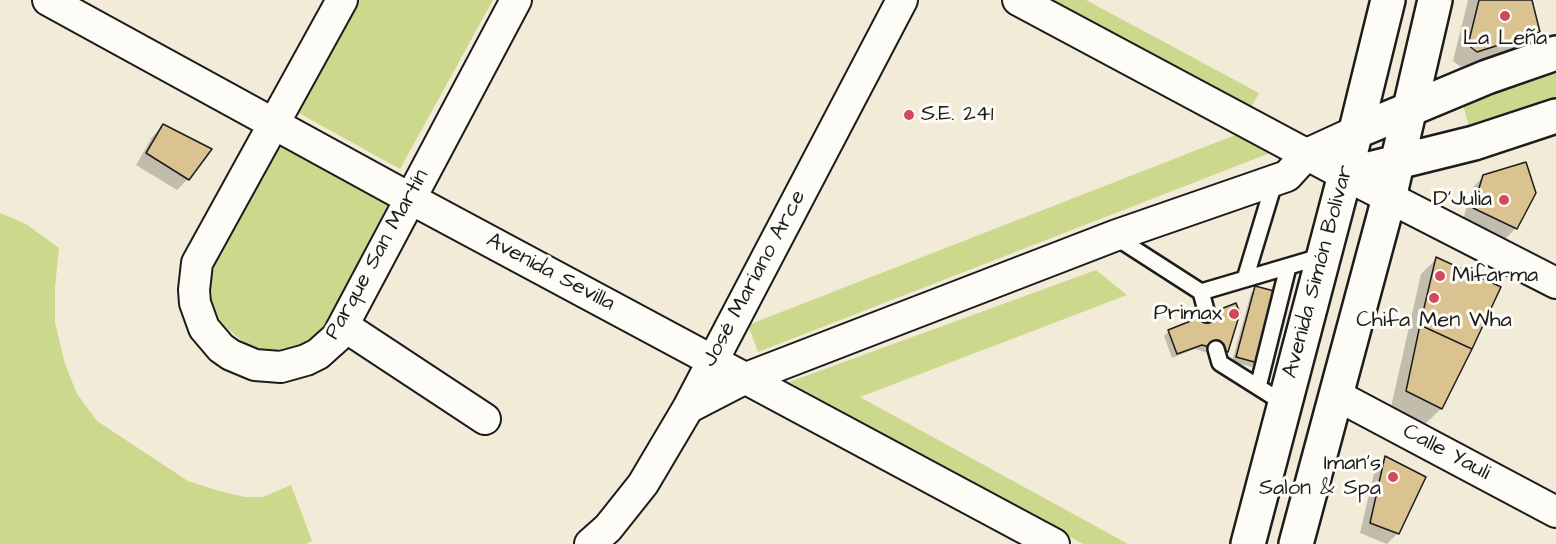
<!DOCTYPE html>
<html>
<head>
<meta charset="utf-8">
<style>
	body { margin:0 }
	canvas { display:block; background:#f2ebd8 }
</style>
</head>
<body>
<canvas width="1556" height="544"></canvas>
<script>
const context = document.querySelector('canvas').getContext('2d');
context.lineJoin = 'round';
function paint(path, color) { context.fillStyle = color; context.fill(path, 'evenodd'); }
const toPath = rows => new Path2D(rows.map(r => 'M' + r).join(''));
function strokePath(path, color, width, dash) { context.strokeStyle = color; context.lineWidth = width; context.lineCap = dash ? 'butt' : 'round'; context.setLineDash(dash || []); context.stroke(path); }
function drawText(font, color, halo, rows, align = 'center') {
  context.font = font + ' "Architects Daughter",sans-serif'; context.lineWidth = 6; context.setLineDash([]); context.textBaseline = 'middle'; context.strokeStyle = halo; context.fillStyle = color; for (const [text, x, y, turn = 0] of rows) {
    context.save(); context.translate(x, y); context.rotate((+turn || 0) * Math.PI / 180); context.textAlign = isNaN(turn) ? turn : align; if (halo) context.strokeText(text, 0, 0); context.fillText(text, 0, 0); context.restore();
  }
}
paint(toPath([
	[357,0,493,0,400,169,295,111],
	[1047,0,1086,0,1259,93,1250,109],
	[1556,67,1556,103,1471,134,1462,101],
	[1243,132,1270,153,758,352,748,325],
	[279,145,388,204,328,320,322,329,314,336,295,347,274,350,263,349,243,342,227,328,220,320,212,300,211,279,217,259],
	[0,213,26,224,59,248,55,287,55,322,65,364,77,394,97,421,188,481,219,491,245,497,263,497,291,485,312,541,305,544,0,544],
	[1096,270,1127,295,860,397,1128,544,1083,544,789,382]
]), '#ccd98c');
paint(toPath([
	[1468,0,1530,0,1539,32,1523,48,1461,67,1453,61],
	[163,126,188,179,177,190,136,165,152,137],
	[1484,176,1516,228,1505,239,1463,219,1473,187],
	[1436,259,1499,288,1441,409,1425,424,1391,407,1421,274],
	[1256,288,1257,362,1252,367,1232,362,1251,293],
	[1169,331,1227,352,1222,357,1195,349,1172,358,1164,336],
	[1385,458,1398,533,1387,544,1360,533,1375,469]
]), '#0003');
const building = toPath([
	[1479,0,1532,0,1540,32,1477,52,1468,45,1479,0],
	[163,124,212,149,189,180,146,153,163,124],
	[1526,162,1536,193,1517,229,1473,208,1483,175,1526,162],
	[1436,257,1501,287,1472,349,1420,325,1436,257],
	[1255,286,1278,292,1258,363,1236,357,1255,286],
	[1236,303,1240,313,1228,352,1202,345,1177,354,1168,330,1236,303],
	[1420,325,1472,349,1442,409,1406,391,1420,325],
	[1385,456,1426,477,1399,534,1370,523,1385,456]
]);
paint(building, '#dac291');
strokePath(building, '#1c1c1c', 1.5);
const lane = toPath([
	[1114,236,1201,292,1207,314],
	[1245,279,1275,180],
	[1201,292,1323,256],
	[1216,349,1220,363,1285,404],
	[1258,387,1288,267]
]);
const street = toPath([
	[48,0,411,199,1054,544],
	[342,0,197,263,194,290,195,303,204,328,221,348,231,355,255,365,281,367,306,360,318,354,337,337,516,0],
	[1018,0,1345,175,1556,283],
	[344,326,485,419],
	[1336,395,1556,512],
	[688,408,746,378,1114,236,1287,176,1307,154,1355,132],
	[590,544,608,528,643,484,688,408,902,0]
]);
const secondary = toPath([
	[1355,132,1487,77,1556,53],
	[1345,175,1474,143,1556,116],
	[1248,544,1345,175,1388,0],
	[1296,544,1389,198,1435,0]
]);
strokePath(lane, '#1c1c1c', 20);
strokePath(street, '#1c1c1c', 34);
strokePath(secondary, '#1c1c1c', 38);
strokePath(lane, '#fdfcf7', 15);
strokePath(street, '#fdfcf7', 30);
strokePath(secondary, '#fdfcf7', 33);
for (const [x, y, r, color] of [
	[1505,16,6,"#d1495b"],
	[909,115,6,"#d1495b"],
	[1504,200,6,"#d1495b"],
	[1440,276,6,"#d1495b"],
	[1434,298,6,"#d1495b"],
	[1234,314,6,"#d1495b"],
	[1393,477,6,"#d1495b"]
]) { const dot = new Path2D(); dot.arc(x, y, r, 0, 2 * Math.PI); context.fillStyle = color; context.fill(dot); strokePath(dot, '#fdfcf7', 2); }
drawText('22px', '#1c1c1c', '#fdfcf7', [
	["La Leña",1505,39,"center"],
	["S.E. 241",921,115,"left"],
	["D'Julia",1492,200],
	["Mifarma",1452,276,"left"],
	["Primax",1222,314],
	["Chifa Men Wha",1434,321,"center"],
	["Iman's",1381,464],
	["Salon & Spa",1381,489]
], 'right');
drawText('22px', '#1c1c1c', '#fdfcf7', [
	["Parque San Martín",378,255,-61],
	["Avenida Simón Bolivar",1319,272,-75],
	["Avenida Sevilla",550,273,28],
	["José Mariano Arce",755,279,-62],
	["Calle Yauli",1446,453,28]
]);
</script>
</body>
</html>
